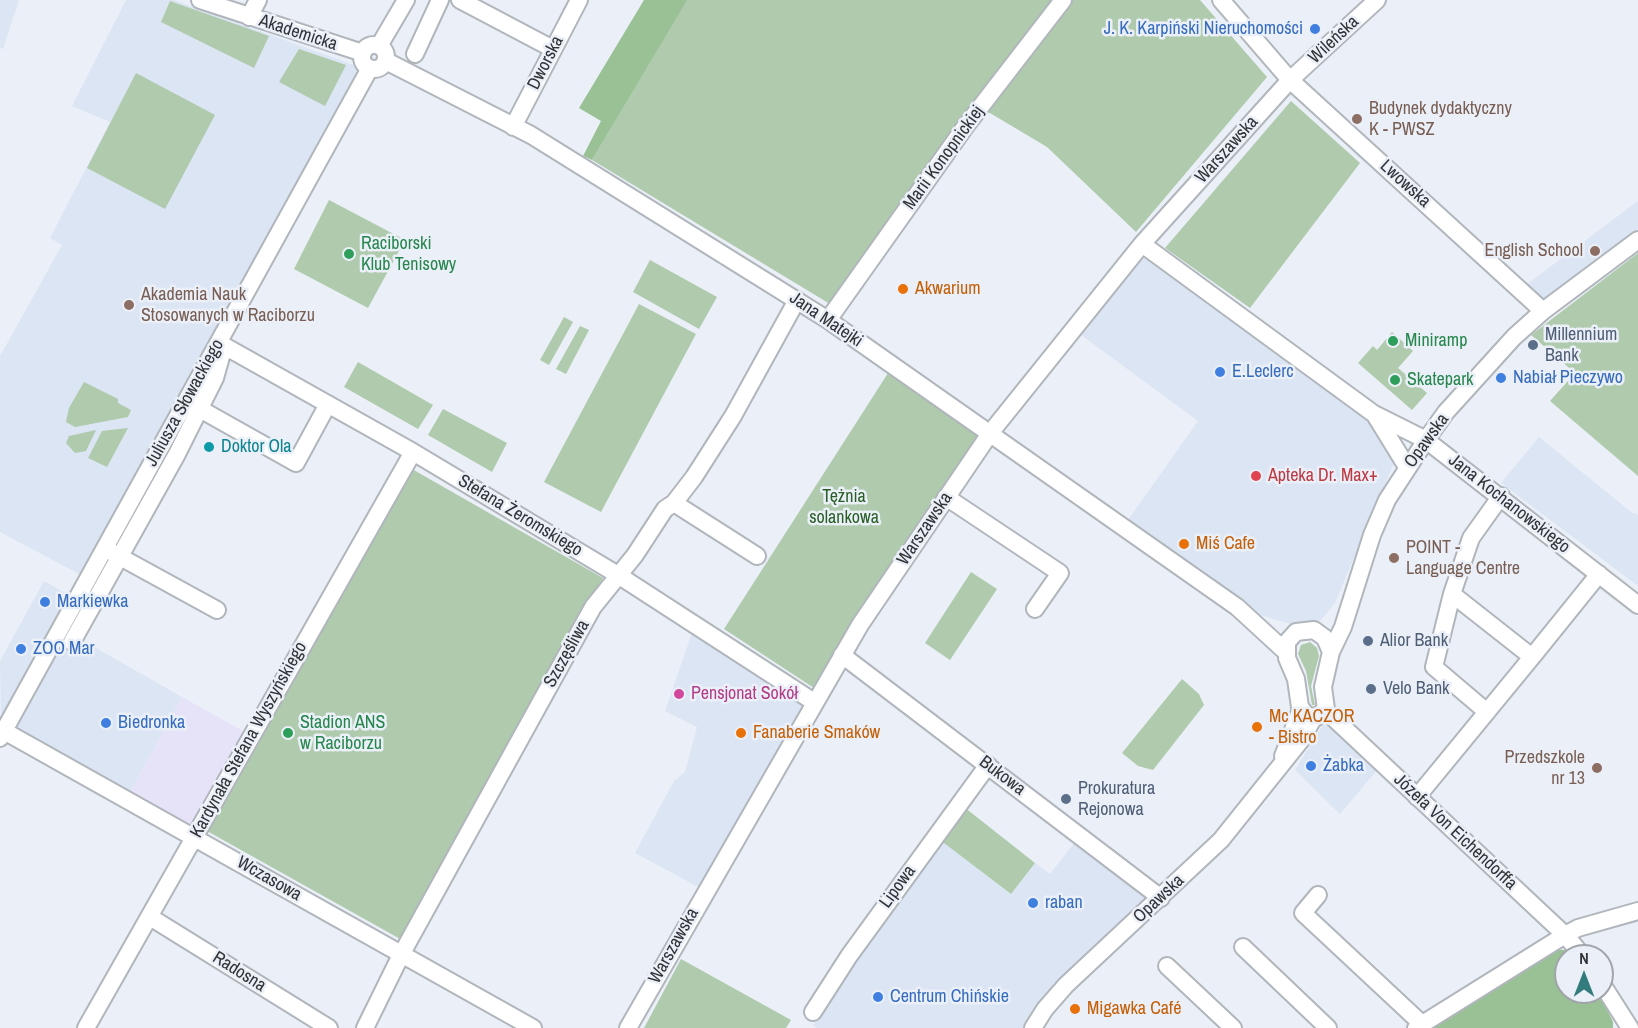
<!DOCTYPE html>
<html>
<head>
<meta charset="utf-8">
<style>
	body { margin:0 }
	#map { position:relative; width:1638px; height:1028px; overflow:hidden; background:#ebf0f8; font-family:"Archivo Narrow",sans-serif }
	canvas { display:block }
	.north { position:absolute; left:1554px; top:944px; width:60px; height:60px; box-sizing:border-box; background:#ebf0f8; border:2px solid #a1a4aa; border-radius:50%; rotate:0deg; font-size:16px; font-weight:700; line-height:24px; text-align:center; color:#313336 }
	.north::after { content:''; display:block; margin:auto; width:21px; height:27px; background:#337c7d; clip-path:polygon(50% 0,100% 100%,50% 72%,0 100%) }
</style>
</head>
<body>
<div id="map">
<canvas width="1638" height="1028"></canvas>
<div class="north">N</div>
</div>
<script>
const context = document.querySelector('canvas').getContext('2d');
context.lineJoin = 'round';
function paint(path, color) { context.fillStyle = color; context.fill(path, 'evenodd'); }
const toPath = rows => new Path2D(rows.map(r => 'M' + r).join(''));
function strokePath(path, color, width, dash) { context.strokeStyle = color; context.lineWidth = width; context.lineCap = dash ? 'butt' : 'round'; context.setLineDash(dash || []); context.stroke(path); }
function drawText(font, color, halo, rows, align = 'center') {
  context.font = font + ' "Archivo Narrow",sans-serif'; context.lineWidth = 5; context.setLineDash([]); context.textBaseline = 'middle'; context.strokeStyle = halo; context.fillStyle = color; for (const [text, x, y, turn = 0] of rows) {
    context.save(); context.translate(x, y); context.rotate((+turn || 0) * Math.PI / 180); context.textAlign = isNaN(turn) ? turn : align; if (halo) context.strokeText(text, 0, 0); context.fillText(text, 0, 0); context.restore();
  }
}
paint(toPath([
	[0,0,19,0,3,49,0,48],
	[126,0,174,0,362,68,81,575,0,532,0,356,62,245,50,238,110,122,72,106],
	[1638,201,1638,229,1544,301,1526,285],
	[1145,253,1368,419,1396,458,1335,603,1320,621,1290,624,1257,614,1128,520,1198,421,1077,332],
	[1539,437,1631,512,1638,515,1638,586,1501,483],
	[44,581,69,595,1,719,0,661],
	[68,632,182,697,130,793,15,728],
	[692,633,804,704,702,889,635,853,674,781,685,772,697,727,665,711],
	[1323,725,1335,729,1378,769,1340,814,1295,770],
	[940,840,1011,894,1035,863,1050,874,1075,842,1149,897,1085,955,1038,1005,1023,1028,817,1028,813,1026,845,972]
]), '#dce5f3');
paint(toPath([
	[182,697,249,734,196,829,130,793]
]), '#e6e3f9');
paint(toPath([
	[686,0,1055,0,830,304,592,160],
	[1070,0,1200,0,1267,77,1136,232,1047,147,985,110],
	[170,1,269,36,254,68,161,22],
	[299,49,346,65,325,106,279,82],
	[136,73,215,115,165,209,87,168],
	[1291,101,1360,163,1250,308,1165,248],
	[329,200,405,240,368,308,294,269],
	[1638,253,1638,476,1550,401,1575,373,1531,335],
	[650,260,717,297,699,329,633,292],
	[639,304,696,334,601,512,544,482],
	[564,317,573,322,549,365,540,360],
	[580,326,589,330,566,374,556,369],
	[1392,332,1413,351,1398,368,1427,393,1412,410,1358,363,1373,346,1377,350],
	[358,362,433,405,418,429,344,387],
	[890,370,978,434,978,439,814,688,724,629],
	[84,382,118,399,118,403,131,410,128,417,75,427,66,422,69,408],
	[443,409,507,443,492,472,428,435],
	[128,428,107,467,88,458,102,431],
	[96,430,86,451,75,453,66,443,69,436],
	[412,469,603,578,402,940,207,831],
	[971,572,997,589,950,660,925,643],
	[1310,642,1317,648,1319,656,1311,686,1315,705,1312,705,1306,671,1298,654,1301,645],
	[1182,679,1199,694,1204,705,1153,770,1138,766,1122,753],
	[964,807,1035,863,1011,894,940,840],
	[681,959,791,1020,786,1028,644,1028]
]), '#afcaac');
paint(toPath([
	[644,0,687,0,592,160,583,156,601,121,579,108],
	[1556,949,1571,951,1574,956,1566,956,1566,992,1599,992,1613,1022,1613,1028,1432,1028]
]), '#99c195');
const minor = toPath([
	[200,0,363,53],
	[460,0,553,49],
	[1221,0,1290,80,1543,311],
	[249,17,258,0],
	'362 57a12 12 0 1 1 24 0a12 12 0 1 1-24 0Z',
	[379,46,406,0],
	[415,54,440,0],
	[386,61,531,135,828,320,1237,607,1286,652],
	[513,127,579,0],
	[1142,244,1374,414,1426,440,1638,605],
	[828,320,965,127,1063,0],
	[219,343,413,452,618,575,814,702],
	[191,404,296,463,328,404],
	[1375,415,1407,467],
	[946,497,1060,573,1035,609],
	[674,503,757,556],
	[113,553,217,610],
	[1452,594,1434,667,1487,712],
	[72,642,177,454,215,378,224,346],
	[1331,652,1325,638,1314,630,1296,632,1287,642,1287,658,1296,679,1300,707,1307,716,1317,717,1326,709,1323,687,1331,652,1343,627,1372,535,1387,500,1426,440,1446,412,1514,337,1543,311,1638,240],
	[842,655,1161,898],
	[1532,657,1599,574],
	[1325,710,1565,935,1583,956],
	[4,731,533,1028],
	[0,738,370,68],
	[1283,756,1301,709],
	[1417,797,1532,657,1452,594,1471,538,1501,496],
	[1318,895,1303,913,1422,1024],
	[150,917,329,1028],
	[1243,947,1328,1028],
	[1167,966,1233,1028],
	[1602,984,1630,1028],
	[813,1012,849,956,988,765],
	[86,1028,413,452],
	[365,1028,401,955,593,607,635,555,665,509,674,503,694,477,733,416,797,300],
	[628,1028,860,625,991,432,1142,244,1290,80,1377,0],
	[1033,1028,1045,1009,1066,985,1221,840,1301,740,1314,717],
	[1416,1028,1565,935,1578,928,1638,911]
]);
strokePath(minor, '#b0b6bc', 20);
strokePath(minor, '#fff', 16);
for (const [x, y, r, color] of [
	[1315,29,6,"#3f7fe0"],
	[1357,119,6,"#8d6e63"],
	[1595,251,6,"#8d6e63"],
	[349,254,6,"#2e9e5b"],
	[903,289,6,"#e8710a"],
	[129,305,6,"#8d6e63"],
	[1393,341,6,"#2e9e5b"],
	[1533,345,6,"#5c6f8a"],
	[1220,372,6,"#3f7fe0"],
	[1501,378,6,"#3f7fe0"],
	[1395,380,6,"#2e9e5b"],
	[209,447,6,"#0f9aa8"],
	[1256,476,6,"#e0444e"],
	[1184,544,6,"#e8710a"],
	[1394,558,6,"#8d6e63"],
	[45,602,6,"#3f7fe0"],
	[1368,641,6,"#5c6f8a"],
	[21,649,6,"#3f7fe0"],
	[1371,689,6,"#5c6f8a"],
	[679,694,6,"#d1479c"],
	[106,723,6,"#3f7fe0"],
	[1257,727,6,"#e8710a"],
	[288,733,6,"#2e9e5b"],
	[741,733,6,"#e8710a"],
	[1311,766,6,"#3f7fe0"],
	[1597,768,6,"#8d6e63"],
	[1066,799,6,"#5c6f8a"],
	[1033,903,6,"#3f7fe0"],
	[878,997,6,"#3f7fe0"],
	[1075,1009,6,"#e8710a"]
]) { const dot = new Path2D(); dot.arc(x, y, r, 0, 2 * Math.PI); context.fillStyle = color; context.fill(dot); strokePath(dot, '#ebf0f8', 2); }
drawText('18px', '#366cbe', '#ebf0f8', [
	["J. K. Karpiński Nieruchomości",1303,29,"right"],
	["E.Leclerc",1232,372],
	["Nabiał Pieczywo",1513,378],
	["Markiewka",57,602],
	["ZOO Mar",33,649],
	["Biedronka",118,723],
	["Żabka",1323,766],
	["raban",1045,903],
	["Centrum Chińskie",890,997]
], 'left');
drawText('18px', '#313336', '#ebf0f8', [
	["Akademicka",298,33,18],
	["Wileńska",1334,40,-43],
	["Dworska",546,63,-63],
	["Warszawska",1227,150,-48],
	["Marii Konopnickiej",944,158,-54],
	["Lwowska",1405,184,42],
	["Jana Matejki",826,320,34],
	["Juliusza Słowackiego",185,403,-61],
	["Opawska",1427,441,-54],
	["Jana Kochanowskiego",1509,504,38],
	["Stefana Żeromskiego",520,516,31],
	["Warszawska",925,529,-56],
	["Szczęśliwa",567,654,-61],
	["Kardynała Stefana Wyszyńskiego",249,740,-61],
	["Bukowa",1002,776,37],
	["Józefa Von Eichendorffa",1455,832,43],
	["Wczasowa",269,879,30],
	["Lipowa",898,887,-54],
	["Opawska",1159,899,-43],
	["Warszawska",674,946,-61],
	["Radosna",239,972,32]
]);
drawText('18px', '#785e54', '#ebf0f8', [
	["Budynek dydaktyczny",1369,109],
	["K - PWSZ",1369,130],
	["English School",1583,251,"right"],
	["Akademia Nauk",141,295],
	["Stosowanych w Raciborzu",141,316],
	["POINT -",1406,548],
	["Language Centre",1406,569],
	["Przedszkole",1585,758,"right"],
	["nr 13",1585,779,"right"]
], 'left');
drawText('18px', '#27864d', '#ebf0f8', [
	["Raciborski",361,244],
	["Klub Tenisowy",361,265],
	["Miniramp",1405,341],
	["Skatepark",1407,380],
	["Stadion ANS",300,723],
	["w Raciborzu",300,744]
], 'left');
drawText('18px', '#c56008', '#ebf0f8', [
	["Akwarium",915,289],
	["Miś Cafe",1196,544],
	["Mc KACZOR",1269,717],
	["- Bistro",1269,738],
	["Fanaberie Smaków",753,733],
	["Migawka Café",1087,1009]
], 'left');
drawText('18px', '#4e5e75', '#ebf0f8', [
	["Millennium",1545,335],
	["Bank",1545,356],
	["Alior Bank",1380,641],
	["Velo Bank",1383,689],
	["Prokuratura",1078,789],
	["Rejonowa",1078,810]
], 'left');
drawText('18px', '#0d838f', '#ebf0f8', [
	["Doktor Ola",221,447]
], 'left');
drawText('18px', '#be3a42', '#ebf0f8', [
	["Apteka Dr. Max+",1268,476]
], 'left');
drawText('18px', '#295f26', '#ebf0f8', [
	["Tężnia",844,497],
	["solankowa",844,518]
]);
drawText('18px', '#b23c85', '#ebf0f8', [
	["Pensjonat Sokół",691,694]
], 'left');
</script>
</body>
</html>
